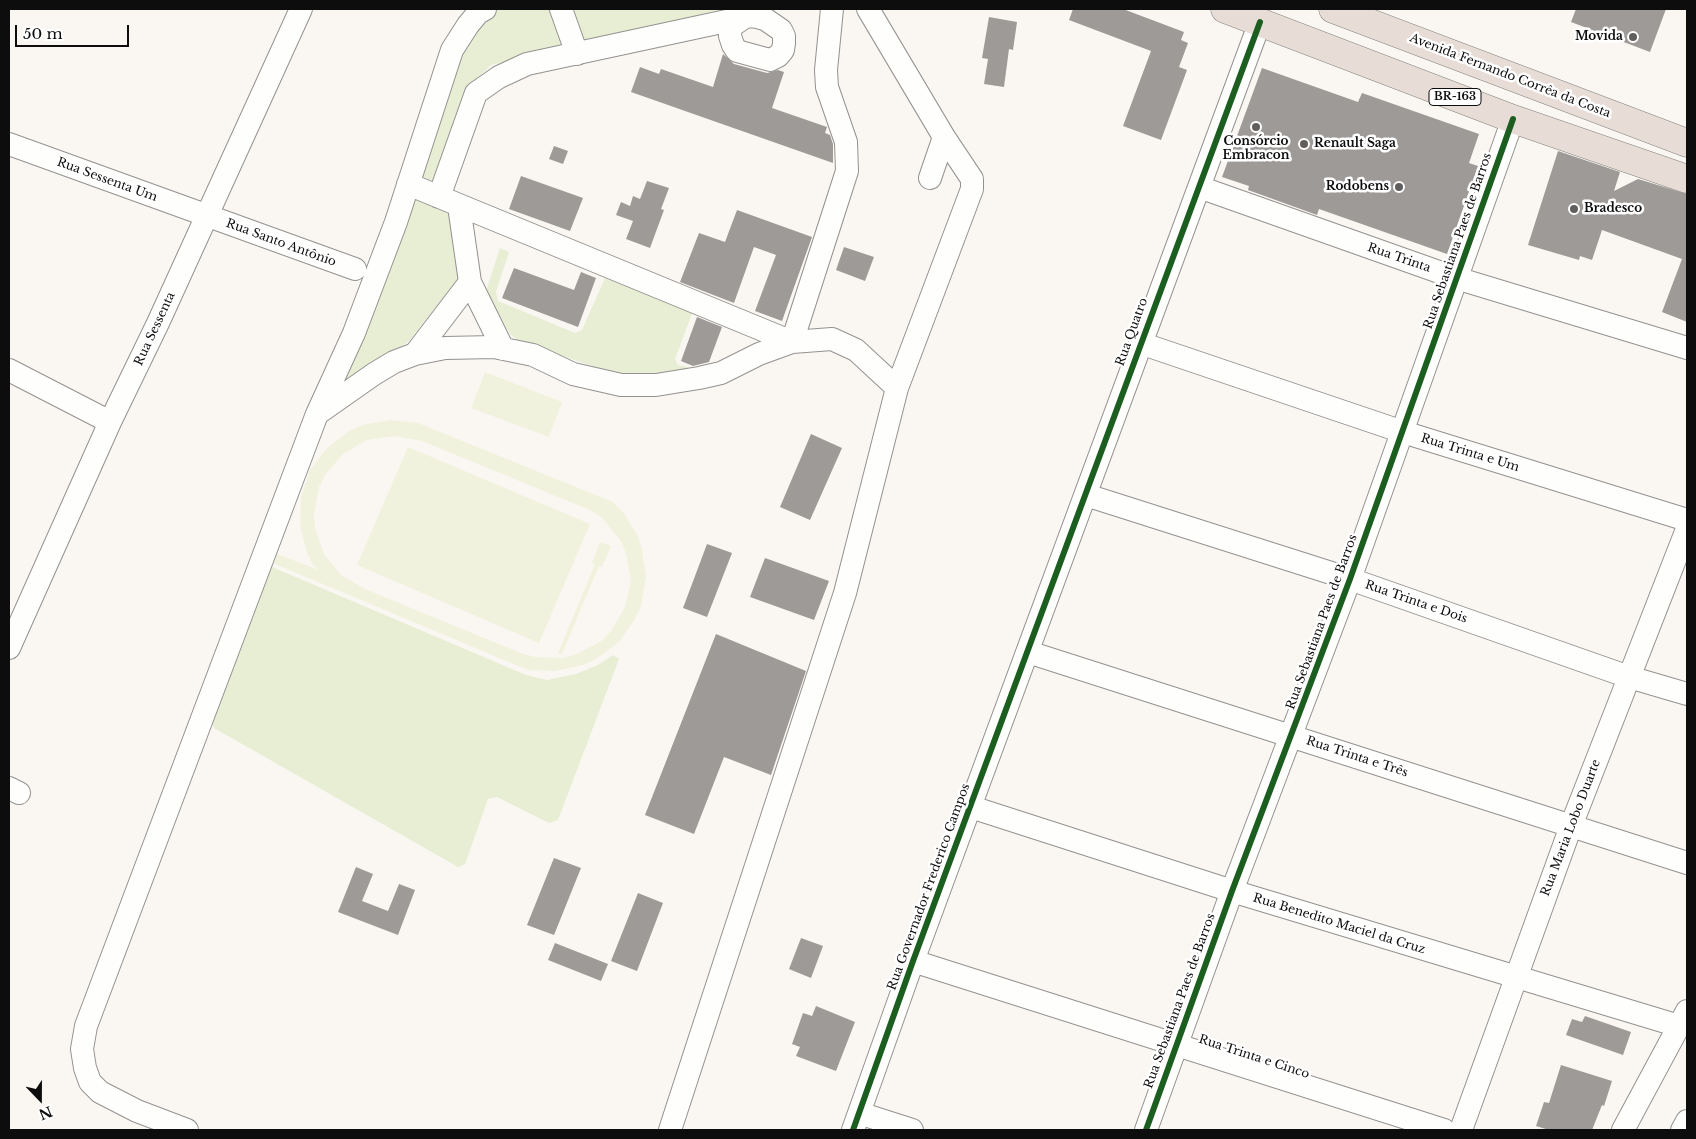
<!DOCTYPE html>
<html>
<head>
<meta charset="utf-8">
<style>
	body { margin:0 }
	#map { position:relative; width:1696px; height:1139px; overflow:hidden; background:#faf7f2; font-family:"Libre Baskerville",serif }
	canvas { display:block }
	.frame { position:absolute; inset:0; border:10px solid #0d0d0d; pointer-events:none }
	.north { position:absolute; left:15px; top:1074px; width:50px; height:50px; -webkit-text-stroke:4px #fff; paint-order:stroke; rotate:158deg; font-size:14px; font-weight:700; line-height:20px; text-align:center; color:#0d0d0d }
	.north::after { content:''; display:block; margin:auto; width:18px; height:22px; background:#0d0d0d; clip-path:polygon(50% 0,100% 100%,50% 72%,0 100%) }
	.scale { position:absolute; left:15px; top:25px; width:114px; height:22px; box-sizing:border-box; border:2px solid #0d0d0d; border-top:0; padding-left:6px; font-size:15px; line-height:18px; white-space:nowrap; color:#0d0d0d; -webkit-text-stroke:4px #fff; paint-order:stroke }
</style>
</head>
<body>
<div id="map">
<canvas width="1696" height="1139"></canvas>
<div class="frame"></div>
<div class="north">N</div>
<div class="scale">50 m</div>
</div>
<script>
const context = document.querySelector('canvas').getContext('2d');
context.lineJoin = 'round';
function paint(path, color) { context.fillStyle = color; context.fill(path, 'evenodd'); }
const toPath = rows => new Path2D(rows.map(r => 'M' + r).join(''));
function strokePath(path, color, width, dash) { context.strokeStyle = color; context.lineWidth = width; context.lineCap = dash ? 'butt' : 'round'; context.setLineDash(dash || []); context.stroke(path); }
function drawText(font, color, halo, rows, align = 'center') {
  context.font = font + ' "Libre Baskerville",serif'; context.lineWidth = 5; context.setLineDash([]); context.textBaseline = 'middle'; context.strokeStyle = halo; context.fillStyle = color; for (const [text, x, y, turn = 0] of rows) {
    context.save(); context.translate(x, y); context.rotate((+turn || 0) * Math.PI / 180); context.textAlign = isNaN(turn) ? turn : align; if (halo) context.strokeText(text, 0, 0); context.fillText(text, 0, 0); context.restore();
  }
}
paint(toPath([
	[498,9,723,9,491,65,469,86,436,187,417,179,460,56,473,32],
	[412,194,452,210,460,276,409,341,340,392],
	[500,248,509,252,496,292,498,301,575,333,582,330,605,278,693,311,675,359,678,365,692,368,673,374,617,374,520,342,510,334,490,298,487,288],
	[272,567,526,675,547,680,576,674,598,665,613,655,619,659,558,820,549,823,497,797,488,799,465,864,458,867,214,728,212,722,267,569]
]), '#e7eed3');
paint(toPath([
	[485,372,562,402,549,437,471,408],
	[390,420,418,423,613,502,623,512,638,536,642,550,646,577,641,606,635,619,619,642,596,659,583,665,555,671,528,670,270,562,274,553,319,570,313,565,307,553,300,525,301,497,310,470,327,448,349,431,362,425],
	[395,436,422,441,580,506,592,511,603,519,621,541,626,554,631,581,625,607,611,631,601,641,577,654,564,658,536,657,523,654,365,589,341,575,324,554,315,528,314,514,319,487,325,475,343,454,367,440],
	[408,447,590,524,539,643,357,565],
	[600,542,611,546,602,567,599,566,562,654,558,653,595,564,592,563]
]), '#f0f2dd');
paint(toPath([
	[1073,9,1123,9,1184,32,1181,40,1188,43,1179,67,1187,70,1161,140,1123,126,1151,51,1069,20],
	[1576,9,1666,9,1650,52,1571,22],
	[989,17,1017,22,1013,50,1009,49,1004,87,984,84,988,59,982,58],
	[723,54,734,64,767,73,778,70,784,72,772,108,827,127,825,133,830,135,833,144,833,163,631,92,640,67,659,74,661,69,713,87],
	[1262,68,1358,102,1362,93,1479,134,1469,163,1478,166,1447,254,1319,209,1317,215,1248,190,1249,186,1222,177],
	[554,146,568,151,563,164,549,159],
	[1558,151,1620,172,1614,191,1638,179,1687,194,1687,322,1662,312,1682,259,1602,230,1592,260,1580,256,1579,260,1528,245],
	[521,176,583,198,570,231,509,209],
	[647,181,669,188,661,209,664,210,650,248,626,239,633,221,616,215,621,202,630,206,633,196,640,199],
	[737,210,812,237,782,321,755,311,776,255,754,247,734,303,680,282,699,233,725,242],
	[844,247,874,257,865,281,836,270],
	[514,268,574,290,581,272,596,278,578,327,502,298],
	[697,317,722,327,709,362,693,366,681,361],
	[811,434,842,448,810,520,780,507],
	[707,544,732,553,707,617,683,608],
	[765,558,829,581,814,620,750,597],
	[716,634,806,671,771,775,724,757,694,834,645,815],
	[554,858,581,868,554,935,527,925],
	[356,867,373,874,362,901,388,911,399,884,415,890,398,935,338,912],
	[638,893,663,903,637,971,611,961],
	[801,938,823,946,811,978,789,969],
	[555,943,608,964,601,981,548,960],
	[816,1006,855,1022,836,1071,796,1056,800,1047,792,1044,803,1013,812,1016],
	[1585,1016,1631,1032,1623,1055,1566,1035,1572,1019,1582,1022],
	[1561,1065,1612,1081,1604,1106,1602,1105,1592,1130,1549,1130,1536,1126,1544,1102,1549,1103]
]), '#9d9a98');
const minor = toPath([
	[561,9,577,54],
	[753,16,765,19,781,30,784,36,784,43,783,50,778,56,770,60,737,51,733,45,730,36,730,30,733,25,745,17,753,16],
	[9,144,355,269],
	[930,178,944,137],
	[408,184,792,342,847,171,846,142,827,87,826,70,832,9],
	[1199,187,1456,278,1687,348],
	[439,197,476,93,499,77,527,64,745,17],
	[459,206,470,282],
	[1140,343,1403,432,1687,520],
	[415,354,470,282,503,349],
	[9,370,110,422],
	[317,414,374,374,394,362,415,354,445,348,494,347,533,355,573,374,621,385,656,385,699,378,721,373,759,354,792,342,832,339,856,350,897,388],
	[1086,495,1350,579,1629,677,1687,694],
	[9,648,110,422,158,323,301,9],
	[1028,652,1687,863],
	[9,788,19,793],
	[971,807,1232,891,1679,1026],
	[913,961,1444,1130],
	[859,1113,912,1130],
	[187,1130,137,1111,100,1092,90,1082,85,1068,82,1049,86,1026,317,414,354,333,396,222,452,50,468,25,478,13,485,9],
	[670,1130,845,593,897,388,972,189,972,179,944,137,868,9],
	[853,1130,913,961,1260,22],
	[1146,1130,1232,891,1350,579,1513,119],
	[1461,1130,1571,826,1687,529],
	[1623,1130,1687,1011],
	[1682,1130,1687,1121]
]);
const highway = toPath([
	[1225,9,1513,119,1687,179],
	[1333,9,1687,143]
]);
strokePath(minor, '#949290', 24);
strokePath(highway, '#81807d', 29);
strokePath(minor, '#fefefd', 22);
strokePath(highway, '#e8dcd6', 28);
strokePath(toPath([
	[853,1130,913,961,1260,22],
	[1146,1130,1232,891,1350,579,1513,119]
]), '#1b5e20', 6);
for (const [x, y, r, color] of [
	[1633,37,5,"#605f5d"],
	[1256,127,5,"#605f5d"],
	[1304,144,5,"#605f5d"],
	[1399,187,5,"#605f5d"],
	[1574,209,5,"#605f5d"]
]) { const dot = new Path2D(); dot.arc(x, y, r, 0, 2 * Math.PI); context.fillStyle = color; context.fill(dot); strokePath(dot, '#fff', 2); }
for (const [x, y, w] of [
	[1455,97,52]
]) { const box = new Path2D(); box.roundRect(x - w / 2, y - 8.5, w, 17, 4); context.fillStyle = '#fff'; context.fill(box); strokePath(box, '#0d0d0d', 1); }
drawText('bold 11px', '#0d0d0d', null, [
	["BR-163",1455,97]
]);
drawText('bold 12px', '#0d0d0d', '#fff', [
	["Movida",1623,37],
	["Consórcio",1256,142,"center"],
	["Embracon",1256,156,"center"],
	["Renault Saga",1314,144,"left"],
	["Rodobens",1389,187],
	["Bradesco",1584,209,"left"]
], 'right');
drawText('12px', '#0d0d0d', '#fff', [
	["Avenida Fernando Corrêa da Costa",1510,76,21],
	["Rua Sessenta Um",107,180,20],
	["Rua Sebastiana Paes de Barros",1458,241,-71],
	["Rua Santo Antônio",281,243,20],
	["Rua Trinta",1399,258,19],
	["Rua Sessenta",155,329,-65],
	["Rua Quatro",1132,332,-70],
	["Rua Trinta e Um",1470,453,17],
	["Rua Trinta e Dois",1416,602,19],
	["Rua Sebastiana Paes de Barros",1322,622,-70],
	["Rua Trinta e Três",1357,757,18],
	["Rua Maria Lobo Duarte",1571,828,-69],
	["Rua Governador Frederico Campos",929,887,-70],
	["Rua Benedito Maciel da Cruz",1339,924,17],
	["Rua Sebastiana Paes de Barros",1180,1001,-70],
	["Rua Trinta e Cinco",1254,1057,18]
]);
</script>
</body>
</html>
